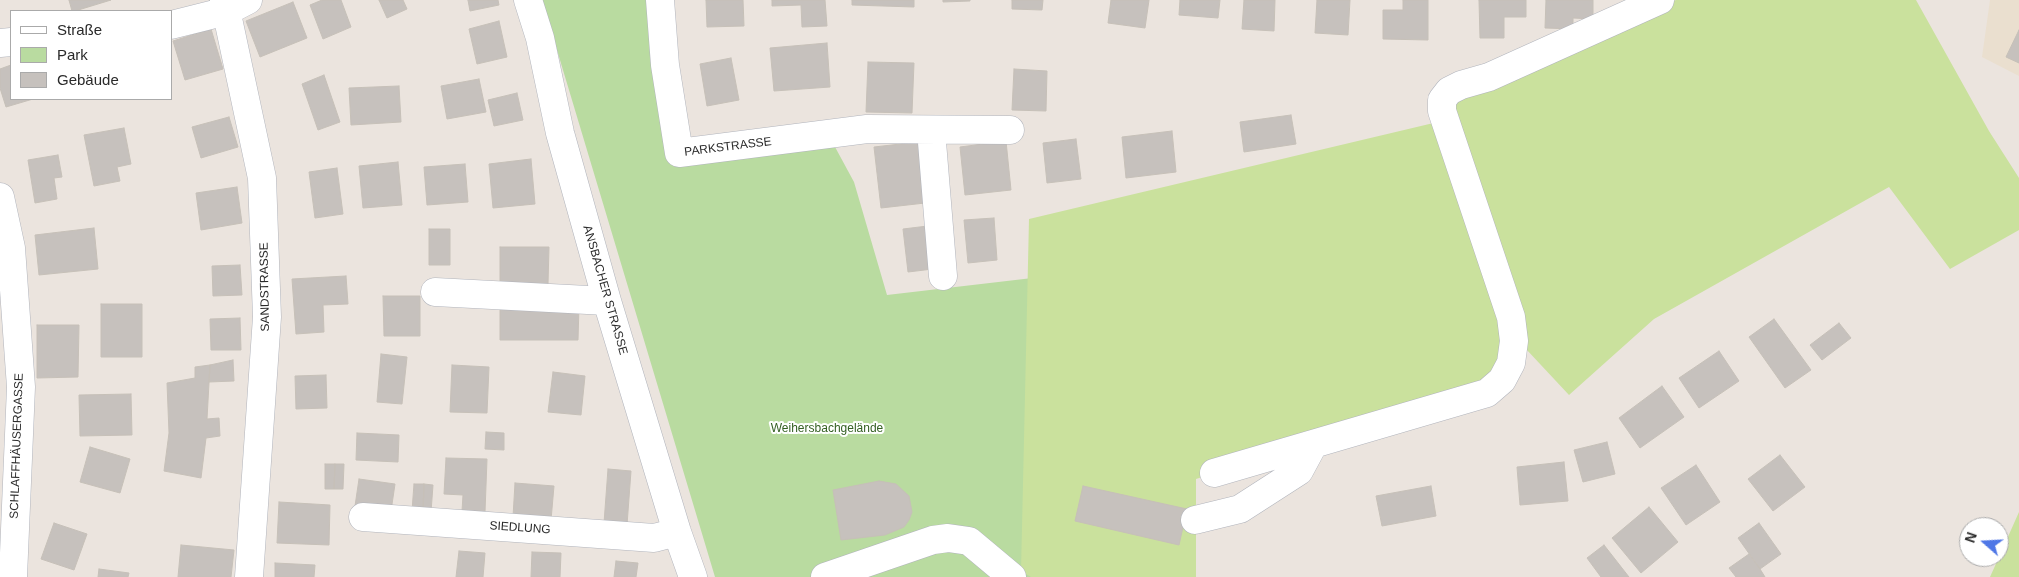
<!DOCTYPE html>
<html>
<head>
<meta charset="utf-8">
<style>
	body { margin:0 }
	#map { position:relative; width:2019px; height:577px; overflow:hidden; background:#ebe4de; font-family:Arial,sans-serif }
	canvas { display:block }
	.legend { position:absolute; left:10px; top:10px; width:162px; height:90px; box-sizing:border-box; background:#fff; border:1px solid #aaa; margin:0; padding:6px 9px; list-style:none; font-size:15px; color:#2a2a2a }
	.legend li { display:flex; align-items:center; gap:10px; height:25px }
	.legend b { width:25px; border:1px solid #aaa }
	.north { position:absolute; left:1959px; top:517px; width:50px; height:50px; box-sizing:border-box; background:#fff; border:1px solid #aaa; border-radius:50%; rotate:289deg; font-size:14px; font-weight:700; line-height:20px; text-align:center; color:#2a2a2a }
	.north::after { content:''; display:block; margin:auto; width:18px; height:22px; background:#4f77e6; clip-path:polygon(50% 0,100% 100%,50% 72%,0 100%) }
</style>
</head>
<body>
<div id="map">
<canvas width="2019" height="577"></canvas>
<ul class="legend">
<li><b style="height:6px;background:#fff"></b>Straße</li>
<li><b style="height:14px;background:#b9dba0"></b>Park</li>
<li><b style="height:14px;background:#c6c1bd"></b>Gebäude</li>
</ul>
<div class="north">N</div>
</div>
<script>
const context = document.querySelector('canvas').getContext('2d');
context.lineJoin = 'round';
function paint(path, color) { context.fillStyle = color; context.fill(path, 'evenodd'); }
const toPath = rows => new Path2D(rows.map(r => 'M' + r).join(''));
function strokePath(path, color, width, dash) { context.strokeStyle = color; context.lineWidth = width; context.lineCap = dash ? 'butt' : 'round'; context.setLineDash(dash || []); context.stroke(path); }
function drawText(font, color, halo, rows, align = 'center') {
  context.font = font + ' Arial,sans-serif'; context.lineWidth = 4; context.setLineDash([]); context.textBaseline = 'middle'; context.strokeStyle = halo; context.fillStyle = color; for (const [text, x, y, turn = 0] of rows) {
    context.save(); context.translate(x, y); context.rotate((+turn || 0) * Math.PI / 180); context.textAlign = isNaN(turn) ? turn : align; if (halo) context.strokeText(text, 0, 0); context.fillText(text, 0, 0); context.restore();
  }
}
paint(toPath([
	[1990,0,2019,0,2019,76,1982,57]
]), '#eadfcf');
paint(toPath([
	[542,0,660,0,679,153,828,134,854,182,887,295,1041,277,1061,577,715,577]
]), '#b9dba0');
paint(toPath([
	[1676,0,1916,0,1989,131,2019,178,2019,230,1950,269,1889,187,1654,319,1569,395,1526,349,1494,386,1196,479,1196,577,1031,577,1021,571,1029,219,1442,121,1464,94],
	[2019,512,2019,577,1990,577,1999,557]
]), '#cae19d');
const building = toPath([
	[69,0,111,0,75,11,72,11,69,0],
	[322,0,341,0,351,27,323,39,310,5,322,0],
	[379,0,403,0,407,9,387,18,379,0],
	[468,0,498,0,499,5,470,11,468,0],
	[706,0,743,0,744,26,707,27,706,0],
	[772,0,825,0,827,26,802,27,801,5,772,6,772,0],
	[852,0,914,0,914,7,852,5,852,0],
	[943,0,970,0,970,1,943,2,943,0],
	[1012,0,1043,0,1042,10,1012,9,1012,0],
	[1111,0,1149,0,1145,28,1108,23,1111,0],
	[1180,0,1220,0,1218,18,1179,15,1180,0],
	[1244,0,1275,0,1274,31,1242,29,1244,0],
	[1317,0,1350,0,1348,35,1315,33,1317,0],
	[1403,0,1428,0,1428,40,1383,39,1383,10,1403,10,1403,0],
	[1479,0,1526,0,1526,17,1504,17,1504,38,1480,38,1479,0],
	[1546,0,1593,0,1593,19,1573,18,1573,29,1545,28,1546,0],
	[293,2,307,38,260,57,246,21,293,2],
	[499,21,507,57,477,64,469,29,499,21],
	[211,29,223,69,185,80,173,41,211,29],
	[2019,30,2019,63,2006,57,2019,30],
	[827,43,830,87,774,91,770,48,827,43],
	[731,58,739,100,707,106,700,64,731,58],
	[868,62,914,63,912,113,866,112,868,62],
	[11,65,11,99,33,99,6,107,0,88,0,69,11,65],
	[1014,69,1047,71,1046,111,1012,110,1014,69],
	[324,75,340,122,318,130,302,84,324,75],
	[479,79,486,112,447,119,441,86,479,79],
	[399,86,401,122,351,125,349,88,399,86],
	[517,93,523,120,494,126,488,100,517,93],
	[1291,115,1296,144,1244,152,1240,122,1291,115],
	[229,117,238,147,201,158,192,127,229,117],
	[124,128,131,164,117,167,120,181,94,186,84,135,124,128],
	[1172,131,1176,172,1126,178,1122,137,1172,131],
	[1076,139,1081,179,1047,183,1043,143,1076,139],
	[1006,141,1011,190,965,195,960,147,1006,141],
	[918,142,925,203,881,208,874,147,918,142],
	[58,155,62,177,54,178,57,199,35,203,28,160,58,155],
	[531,159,535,204,493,208,489,164,531,159],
	[398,162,402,205,363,208,359,166,398,162],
	[465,164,468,202,427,205,424,167,465,164],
	[337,168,343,214,315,218,309,172,337,168],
	[237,187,242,223,201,230,196,193,237,187],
	[994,218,997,260,968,263,964,220,994,218],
	[936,225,941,268,908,272,903,229,936,225],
	[94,228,98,269,39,275,35,235,94,228],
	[429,229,450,229,450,265,429,265,429,229],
	[500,247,549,247,548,284,500,283,500,247],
	[240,265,242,295,213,296,212,266,240,265],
	[346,276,348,304,323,305,324,332,296,334,292,279,346,276],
	[383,296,420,296,420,336,384,336,383,296],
	[101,304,142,304,142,357,101,357,101,304],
	[500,306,579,306,578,340,500,340,500,306],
	[240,318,241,350,211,350,210,319,240,318],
	[1774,319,1811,370,1785,388,1749,337,1774,319],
	[1839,323,1851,338,1822,360,1810,345,1839,323],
	[37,325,79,325,78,377,37,378,37,325],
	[1719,351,1739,381,1699,408,1679,378,1719,351],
	[381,354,407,357,402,404,377,402,381,354],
	[233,360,234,381,209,382,210,365,233,360],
	[210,365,207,419,219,418,220,436,206,438,201,478,164,471,169,433,167,383,195,378,195,367,210,365],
	[452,365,489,367,487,413,450,412,452,365],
	[553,372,585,376,581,415,548,412,553,372],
	[326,375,327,408,296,409,295,376,326,375],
	[1662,386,1684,417,1640,448,1619,418,1662,386],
	[131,394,132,435,80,436,79,395,131,394],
	[486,432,504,433,504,450,485,449,486,432],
	[357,433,399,435,398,462,356,460,357,433],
	[1607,442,1615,474,1583,482,1574,450,1607,442],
	[90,447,130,459,120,493,80,482,90,447],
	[1780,455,1805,487,1773,511,1748,479,1780,455],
	[446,458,487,459,485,512,462,511,463,495,444,494,446,458],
	[1564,462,1568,501,1520,505,1517,467,1564,462],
	[325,464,335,464,334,489,325,489,325,464],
	[335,464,344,464,343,489,334,489,335,464],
	[1696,465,1720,502,1686,525,1661,488,1696,465],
	[608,469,631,471,627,525,604,523,608,469],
	[359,479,395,484,391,511,355,506,359,479],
	[879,481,896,484,909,496,912,512,909,520,904,527,885,535,841,540,833,490,879,481],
	[515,483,554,486,551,520,513,517,515,483],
	[414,484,424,484,423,512,412,511,414,484],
	[424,484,433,485,431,512,423,512,424,484],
	[1083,486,1187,509,1179,545,1075,521,1083,486],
	[1431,486,1436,516,1382,526,1376,496,1431,486],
	[279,502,330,505,329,545,277,543,279,502],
	[1649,507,1678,542,1641,573,1612,538,1649,507],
	[54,523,87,534,74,570,41,559,54,523],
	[1759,523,1781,554,1760,569,1738,538,1759,523],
	[181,545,234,550,231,577,178,577,181,545],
	[1604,545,1629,577,1601,577,1587,558,1604,545],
	[459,551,485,553,483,577,456,577,459,551],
	[532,552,561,553,560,577,531,577,532,552],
	[1749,554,1760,569,1765,577,1736,577,1729,568,1749,554],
	[616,561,638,563,636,577,614,577,616,561],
	[275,563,315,565,314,577,275,577,275,563],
	[99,569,129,573,128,577,98,577,99,569]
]);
paint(building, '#c6c1bd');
strokePath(building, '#c6c0b8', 1);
const minor = toPath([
	[224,0,262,178,267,317,249,577],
	[528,0,540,38,560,133,607,301,677,532,693,577],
	[660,0,665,65,679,153,867,129,1010,130],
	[171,25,227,11,248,0],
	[0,43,11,42],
	[931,130,943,276],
	[0,197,11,248,21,387,13,577],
	[435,292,607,301],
	[1214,473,1487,393,1502,380,1511,363,1514,341,1511,317,1442,111,1442,100,1449,91,1461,85,1489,77,1660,0],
	[363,517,654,538,677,532],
	[1195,520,1240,509,1299,471,1313,445],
	[825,577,933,540,948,538,969,541,1012,577]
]);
strokePath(minor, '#b1b4bc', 29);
strokePath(minor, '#fff', 28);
drawText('12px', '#2a2a2a', '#fff', [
	["PARKSTRASSE",728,147,-7],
	["SANDSTRASSE",265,287,-91],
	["ANSBACHER STRASSE",605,290,74],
	["SCHLAFFHÄUSERGASSE",17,446,-88],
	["SIEDLUNG",520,528,4]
]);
drawText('12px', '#335f22', '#fff', [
	["Weihersbachgelände",827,429]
]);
</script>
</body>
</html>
